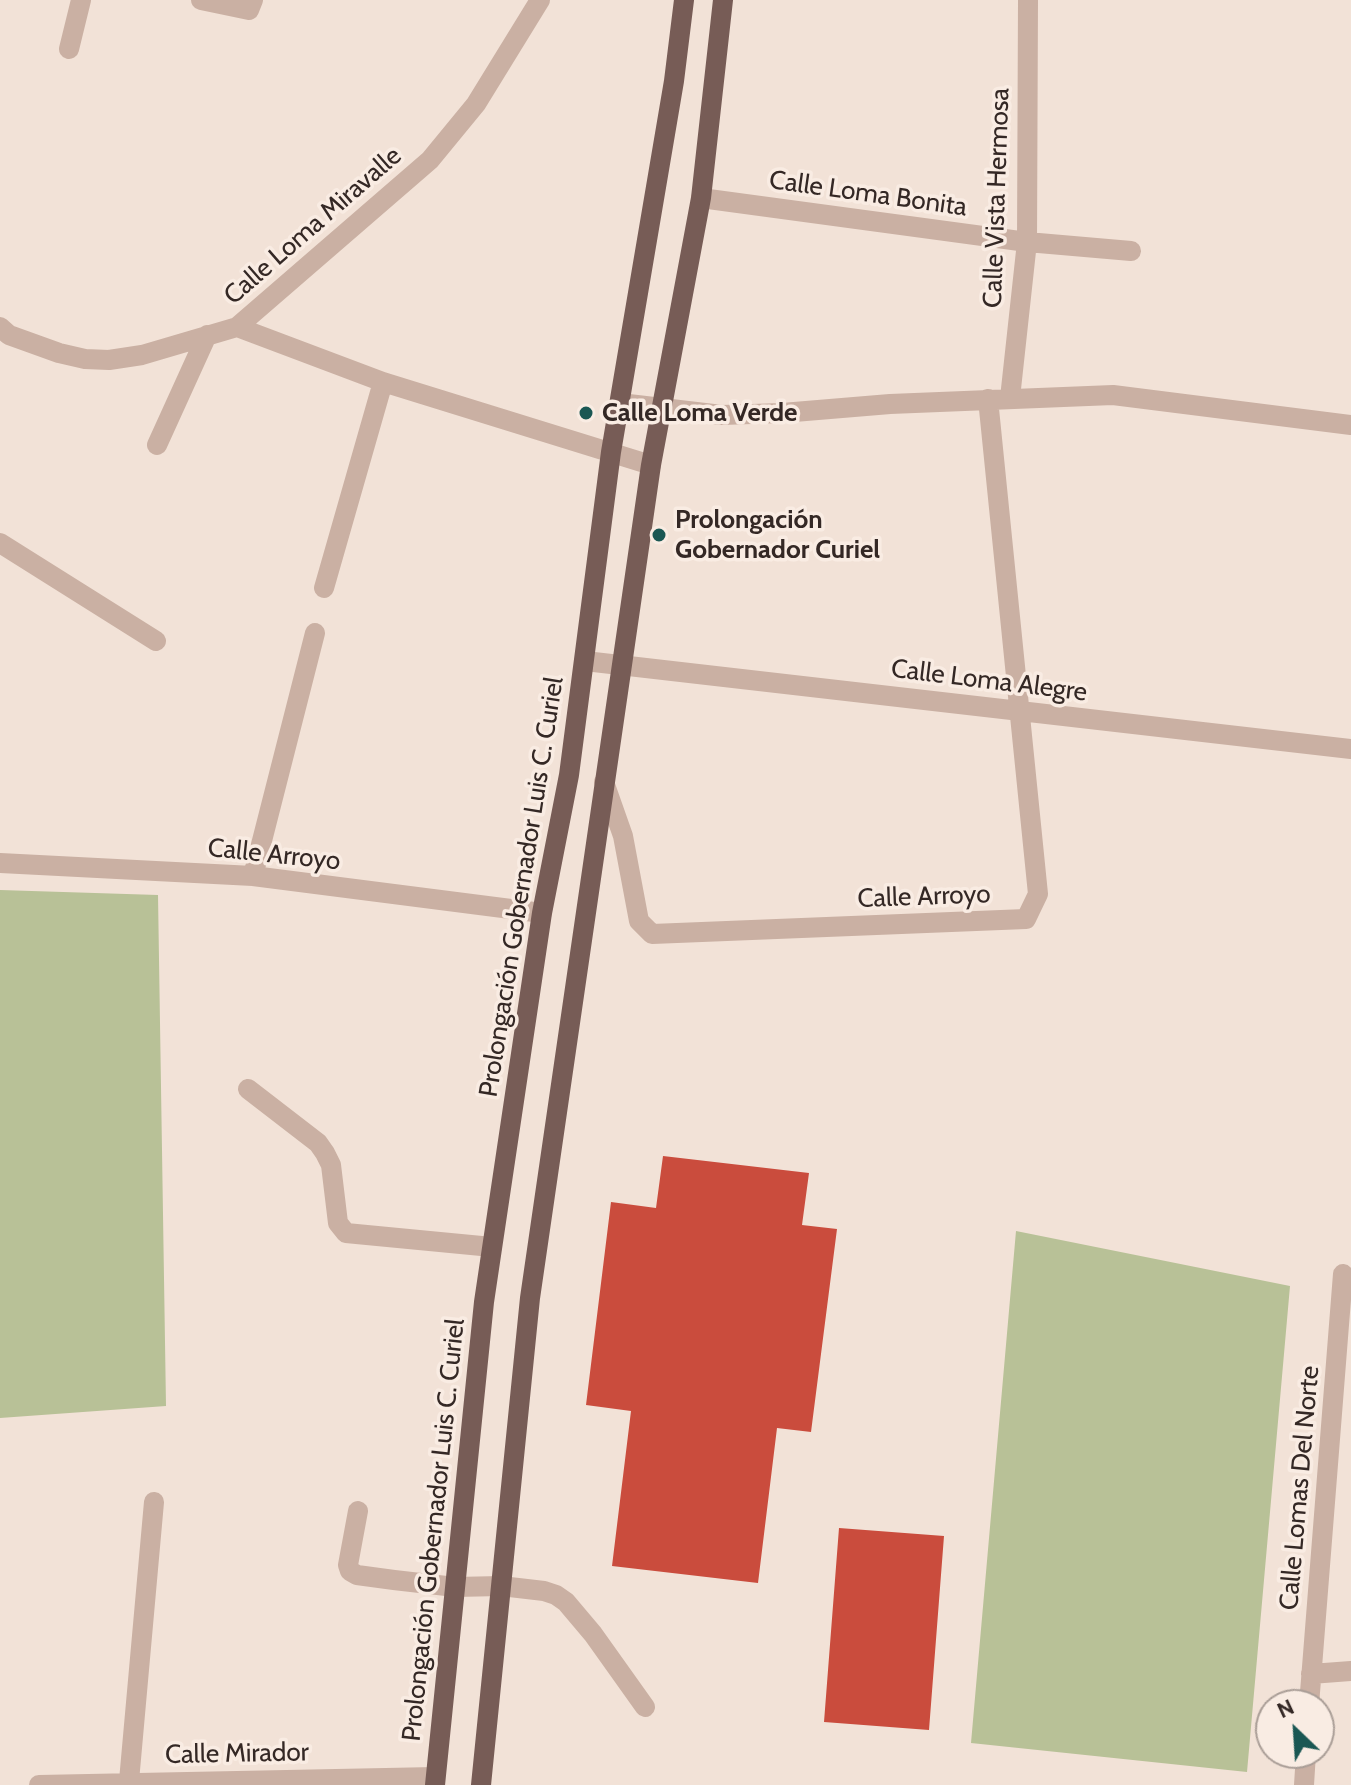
<!DOCTYPE html>
<html>
<head>
<meta charset="utf-8">
<style>
	body { margin:0 }
	#map { position:relative; width:1351px; height:1785px; overflow:hidden; background:#f2e2d7; font-family:Cabin,sans-serif }
	canvas { display:block }
	.north { position:absolute; left:1255px; top:1689px; width:80px; height:80px; box-sizing:border-box; background:#f9ece3; border:2px solid #aa9e97; border-radius:50%; rotate:335deg; font-size:22px; font-weight:700; line-height:32px; text-align:center; color:#342825 }
	.north::after { content:''; display:block; margin:auto; width:28px; height:36px; background:#1a5753; clip-path:polygon(50% 0,100% 100%,50% 72%,0 100%) }
</style>
</head>
<body>
<div id="map">
<canvas width="1351" height="1785"></canvas>
<div class="north">N</div>
</div>
<script>
const context = document.querySelector('canvas').getContext('2d');
context.lineJoin = 'round';
function paint(path, color) { context.fillStyle = color; context.fill(path, 'evenodd'); }
const toPath = rows => new Path2D(rows.map(r => 'M' + r).join(''));
function strokePath(path, color, width, dash) { context.strokeStyle = color; context.lineWidth = width; context.lineCap = dash ? 'butt' : 'round'; context.setLineDash(dash || []); context.stroke(path); }
function drawText(font, color, halo, rows, align = 'center') {
  context.font = font + ' Cabin,sans-serif'; context.lineWidth = 7; context.setLineDash([]); context.textBaseline = 'middle'; context.strokeStyle = halo; context.fillStyle = color; for (const [text, x, y, turn = 0] of rows) {
    context.save(); context.translate(x, y); context.rotate((+turn || 0) * Math.PI / 180); context.textAlign = isNaN(turn) ? turn : align; if (halo) context.strokeText(text, 0, 0); context.fillText(text, 0, 0); context.restore();
  }
}
paint(toPath([
	[0,890,158,895,166,1406,0,1418],
	[1016,1231,1290,1286,1247,1772,971,1743]
]), '#b8c197');
paint(toPath([
	[663,1156,809,1173,802,1225,837,1229,811,1432,777,1428,758,1583,612,1566,631,1411,586,1405,611,1202,656,1208],
	[839,1528,944,1536,929,1730,824,1722]
]), '#ca4c3d');
strokePath(toPath([
	[201,0,249,10,253,0],
	[69,49,81,0],
	[701,198,1027,242,1131,251],
	[0,327,9,335,59,353,85,359,109,360,142,355,237,327,430,160,476,104,540,0],
	[237,327,383,382,651,465],
	[1010,398,1027,242,1028,0],
	[620,403,722,415,782,413,890,404,1113,395,1351,425],
	[157,445,207,335],
	[0,543,156,641],
	[324,588,383,382],
	[585,661,1351,749],
	[604,782,623,836,639,921,652,934,1026,919,1038,894,988,399],
	[0,863,253,876,542,913],
	[253,876,315,633],
	[248,1089,318,1143,325,1153,331,1165,338,1223,346,1233,492,1247],
	[358,1511,348,1565,350,1571,357,1575,394,1580,455,1587,501,1586,544,1591,556,1595,566,1602,593,1634,645,1707],
	[1311,1674,1351,1671],
	[1309,1705,1343,1274],
	[129,1781,154,1502],
	[39,1785,435,1777],
	[1304,1785,1306,1753]
]), '#cab0a3', 20);
strokePath(toPath([
	[435,1785,484,1302,542,913,569,775,611,452,674,81,684,0],
	[481,1785,530,1298,651,465,701,198,723,0]
]), '#775c56', 20);
for (const [x, y, r, color] of [
	[586,413,8,"#1a5753"],
	[659,535,8,"#1a5753"]
]) { const dot = new Path2D(); dot.arc(x, y, r, 0, 2 * Math.PI); context.fillStyle = color; context.fill(dot); strokePath(dot, '#f9ece3', 3); }
drawText('26px', '#342825', '#f9ece3', [
	["Calle Loma Bonita",868,194,8],
	["Calle Vista Hermosa",997,198,-88],
	["Calle Loma Miravalle",313,226,-41],
	["Calle Loma Alegre",989,681,7],
	["Calle Arroyo",274,855,6],
	["Prolongación Gobernador Luis C. Curiel",522,887,-81],
	["Calle Arroyo",924,897,-2],
	["Calle Lomas Del Norte",1300,1488,-85],
	["Prolongación Gobernador Luis C. Curiel",434,1530,-84],
	["Calle Mirador",237,1754,-1]
]);
drawText('bold 26px', '#342825', '#f9ece3', [
	["Calle Loma Verde",602,413],
	["Prolongación",675,520],
	["Gobernador Curiel",675,550]
], 'left');
</script>
</body>
</html>
